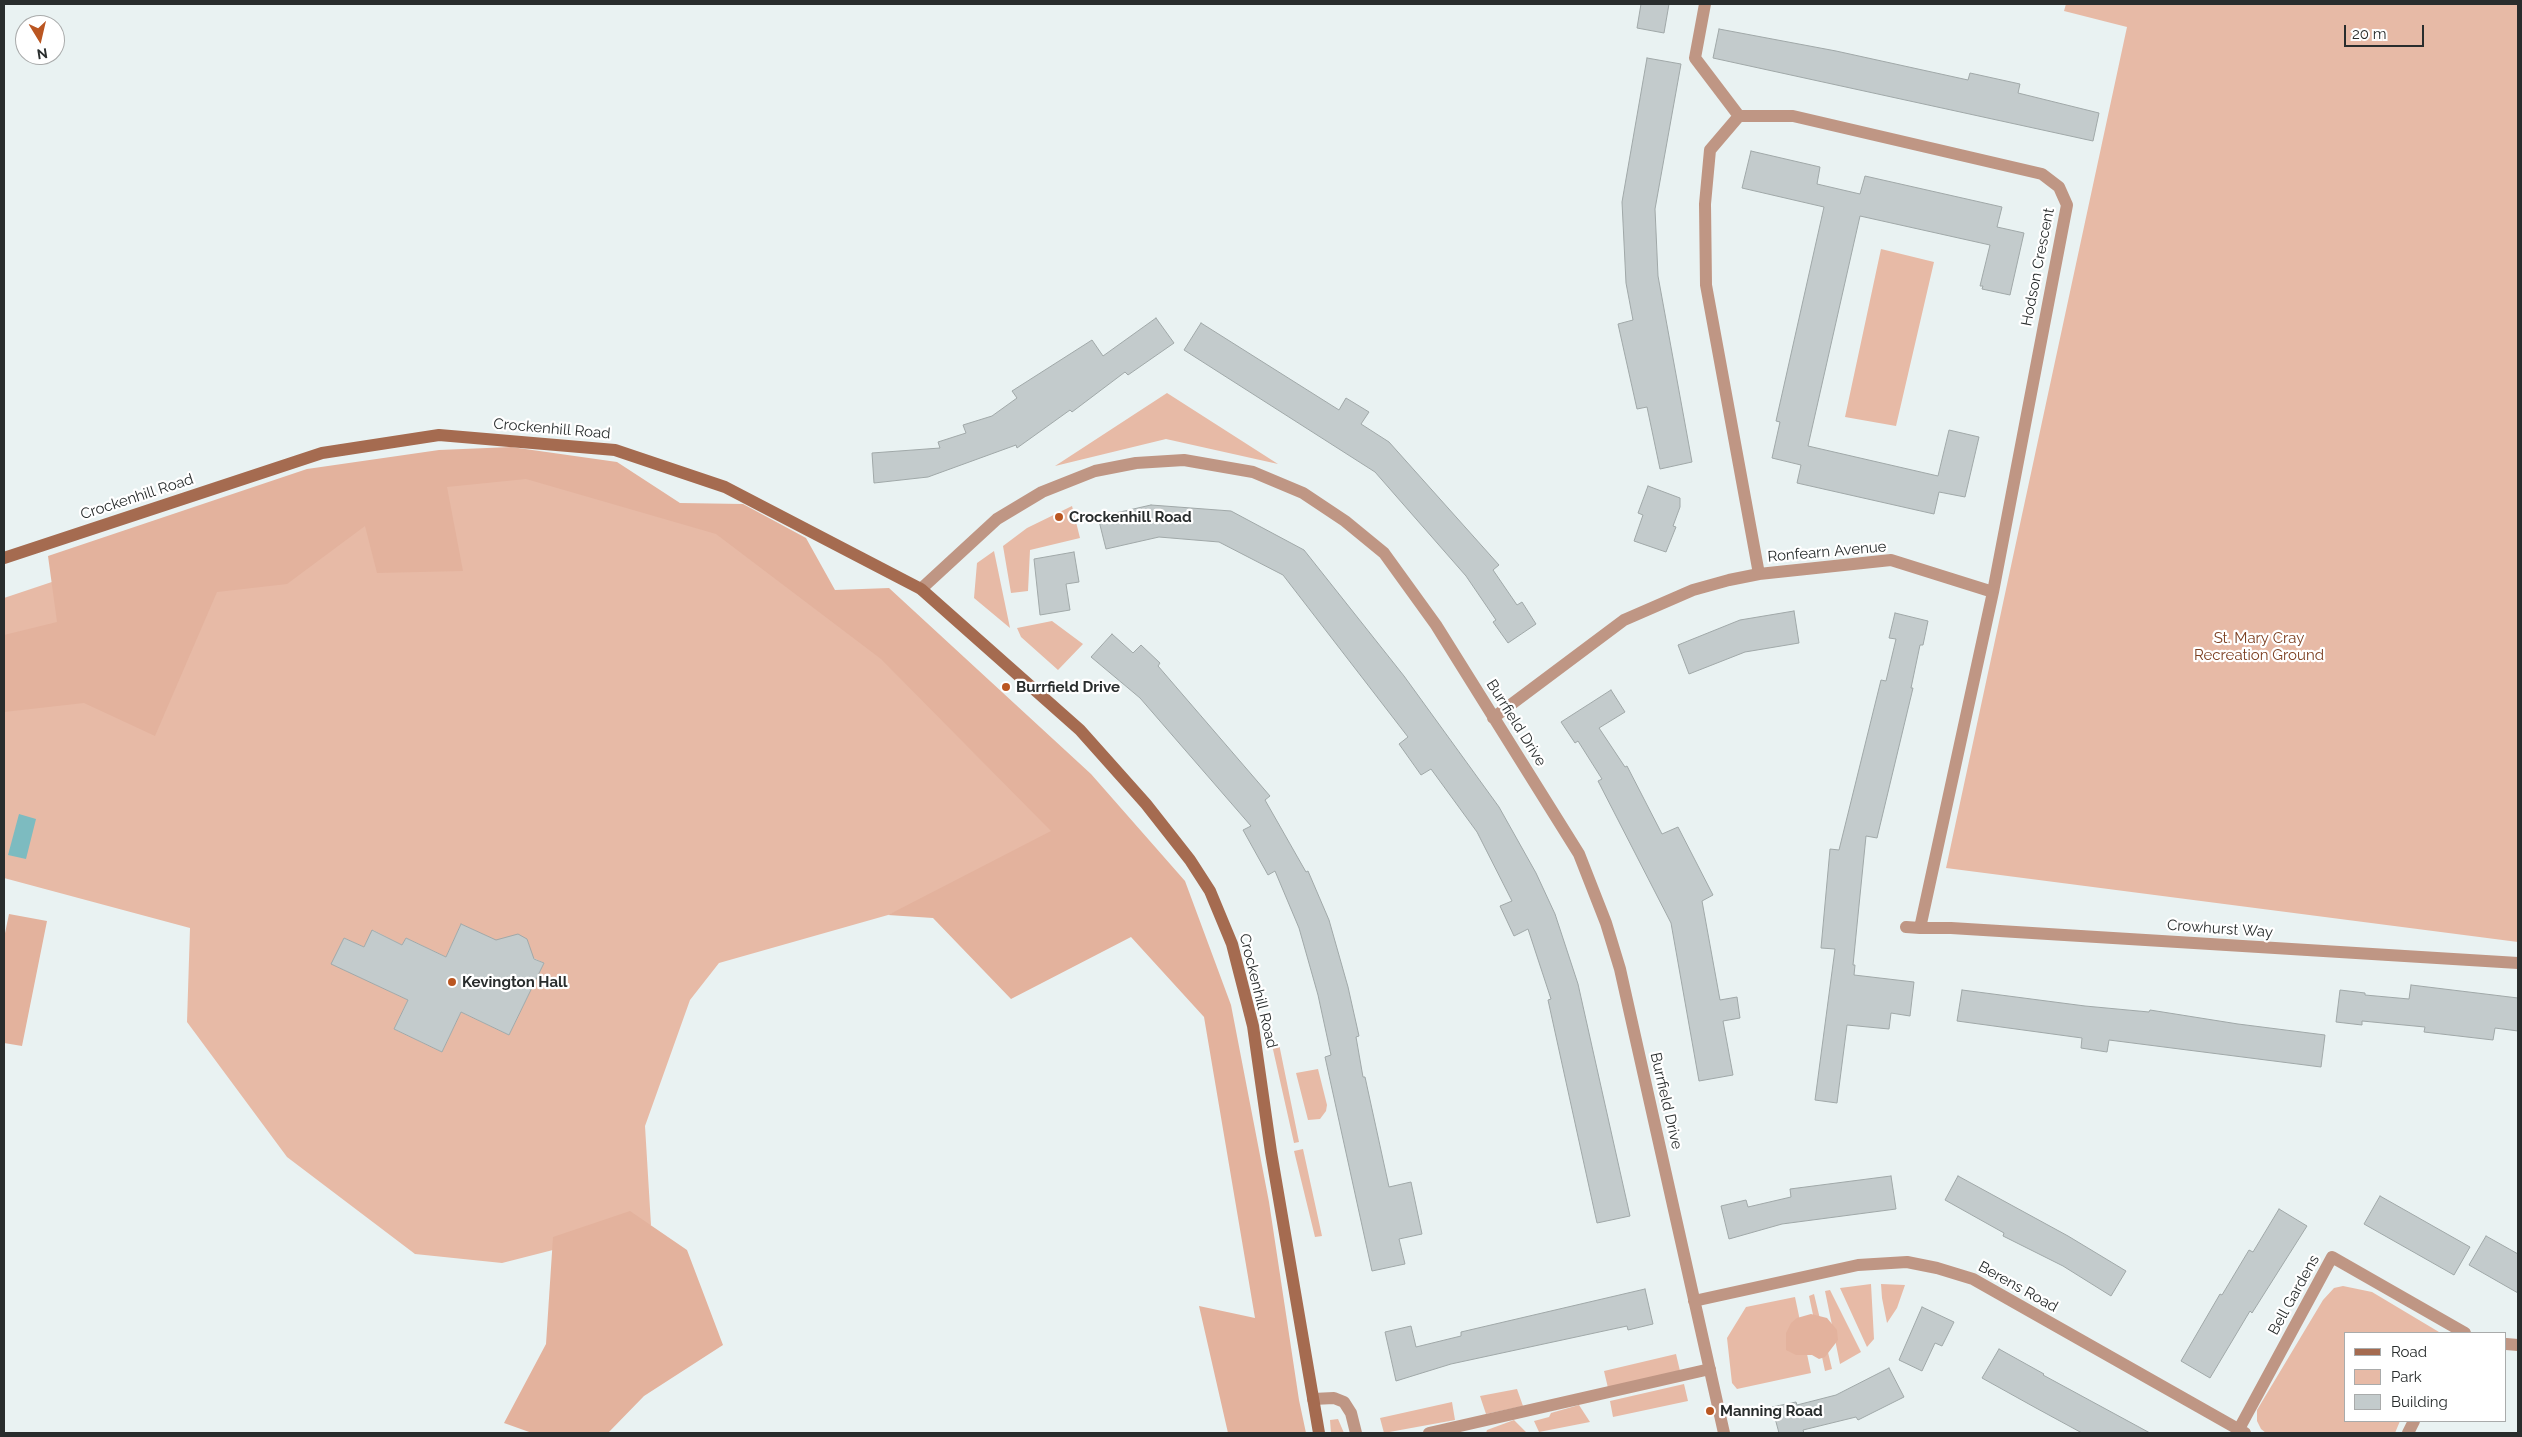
<!DOCTYPE html>
<html>
<head>
<meta charset="utf-8">
<style>
	body { margin:0 }
	#map { position:relative; width:2522px; height:1437px; overflow:hidden; background:#e9f2f2; font-family:Raleway,sans-serif }
	canvas { display:block }
	.frame { position:absolute; inset:0; border:5px solid #292d2d; pointer-events:none }
	.legend { position:absolute; left:2344px; top:1332px; width:162px; height:90px; box-sizing:border-box; background:#fff; border:1px solid #a9abab; margin:0; padding:6px 9px; list-style:none; font-size:15px; color:#292d2d }
	.legend li { display:flex; align-items:center; gap:10px; height:25px }
	.legend b { width:25px; border:1px solid #a9abab }
	.north { position:absolute; left:15px; top:15px; width:50px; height:50px; box-sizing:border-box; background:#fff; border:1px solid #a9abab; border-radius:50%; rotate:171deg; font-size:14px; font-weight:700; line-height:20px; text-align:center; color:#292d2d }
	.north::after { content:''; display:block; margin:auto; width:18px; height:22px; background:#ba5621; clip-path:polygon(50% 0,100% 100%,50% 72%,0 100%) }
	.scale { position:absolute; left:2344px; top:25px; width:80px; height:22px; box-sizing:border-box; border:2px solid #292d2d; border-top:0; padding-left:6px; font-size:15px; line-height:18px; white-space:nowrap; color:#292d2d; -webkit-text-stroke:4px #fff; paint-order:stroke }
</style>
</head>
<body>
<div id="map">
<canvas width="2522" height="1437"></canvas>
<div class="frame"></div>
<ul class="legend">
<li><b style="height:6px;background:#a56b50"></b>Road</li>
<li><b style="height:14px;background:#e7baa6"></b>Park</li>
<li><b style="height:14px;background:#c3cbcc"></b>Building</li>
</ul>
<div class="north">N</div>
<div class="scale">20 m</div>
</div>
<script>
const context = document.querySelector('canvas').getContext('2d');
context.lineJoin = 'round';
function paint(path, color) { context.fillStyle = color; context.fill(path, 'evenodd'); }
const toPath = rows => new Path2D(rows.map(r => 'M' + r).join(''));
function strokePath(path, color, width, dash) { context.strokeStyle = color; context.lineWidth = width; context.lineCap = dash ? 'butt' : 'round'; context.setLineDash(dash || []); context.stroke(path); }
function drawText(font, color, halo, rows, align = 'center') {
  context.font = font + ' Raleway,sans-serif'; context.lineWidth = 4.5; context.setLineDash([]); context.textBaseline = 'middle'; context.strokeStyle = halo; context.fillStyle = color; for (const [text, x, y, turn = 0] of rows) {
    context.save(); context.translate(x, y); context.rotate((+turn || 0) * Math.PI / 180); context.textAlign = isNaN(turn) ? turn : align; if (halo) context.strokeText(text, 0, 0); context.fillText(text, 0, 0); context.restore();
  }
}
paint(toPath([
	[2066,4,2518,4,2518,942,1946,868,2127,27,2064,11],
	[1881,249,1934,262,1896,426,1845,417],
	[1167,393,1278,464,1166,439,1055,466],
	[529,468,755,543,1120,824,888,915,719,963,690,1000,645,1126,651,1225,502,1263,415,1254,287,1157,187,1022,190,928,4,878,4,598,225,524],
	[461,924,505,945,527,939,530,948,527,955,544,963,509,1035,461,1012,442,1052,394,1029,408,1000,332,964,344,938,364,947,373,930,402,945,406,938,446,957],
	[1072,506,1080,538,1030,550,1028,591,1011,593,1003,546,1027,528],
	[994,551,1010,628,974,598,977,563],
	[1052,621,1083,644,1058,670,1021,637,1017,628],
	[1279,1044,1299,1142,1294,1143,1272,1045],
	[1318,1069,1327,1105,1326,1111,1320,1119,1308,1120,1296,1073],
	[1303,1149,1322,1236,1315,1237,1294,1151],
	[1871,1284,1874,1339,1867,1347,1840,1288],
	[1881,1284,1905,1285,1897,1308,1887,1323,1882,1298],
	[2343,1286,2372,1292,2439,1332,2346,1333,2346,1421,2400,1421,2395,1433,2266,1433,2261,1429,2257,1421,2257,1410,2323,1300,2334,1288],
	[1830,1290,1861,1352,1840,1364,1825,1291],
	[1814,1294,1832,1369,1825,1371,1809,1296],
	[1795,1297,1811,1373,1737,1389,1732,1383,1727,1338,1746,1307],
	[1676,1354,1680,1371,1608,1388,1604,1371],
	[1684,1384,1688,1401,1613,1417,1610,1401],
	[1517,1389,1523,1406,1486,1414,1480,1396],
	[1452,1402,1455,1420,1384,1433,1380,1418],
	[1579,1405,1590,1422,1539,1432,1534,1421,1549,1417,1551,1413],
	[1338,1419,1344,1433,1331,1433,1330,1420],
	[1514,1420,1527,1433,1486,1433,1487,1430]
]), '#e7baa6');
paint(toPath([
	[511,447,617,462,680,503,743,504,806,538,835,590,889,588,1091,774,1185,881,1231,1005,1269,1202,1299,1400,1306,1433,1228,1433,1199,1306,1255,1318,1204,1017,1131,937,1011,999,933,918,888,915,1051,831,881,659,716,534,526,479,447,487,463,571,377,573,365,526,287,584,217,592,155,736,84,703,4,712,4,635,57,622,48,556,307,469,439,450],
	[9,914,47,921,22,1046,4,1043,4,938],
	[630,1211,687,1250,723,1345,644,1396,608,1433,532,1433,504,1423,546,1344,553,1237],
	[1811,1314,1827,1318,1837,1330,1838,1340,1825,1357,1819,1359,1812,1355,1796,1355,1786,1350,1786,1333,1791,1323,1797,1318]
]), '#e3b29d');
paint(toPath([
	[19,814,36,819,26,859,8,855]
]), '#7dbbc0');
const building = toPath([
	[1641,4,1669,4,1664,33,1637,28,1641,4],
	[1719,29,1836,51,1968,80,1970,73,2020,84,2018,93,2099,113,2093,141,1713,58,1719,29],
	[1647,58,1681,64,1655,209,1658,276,1692,462,1660,469,1647,407,1637,409,1618,324,1633,320,1626,283,1622,202,1647,58],
	[1751,151,1820,167,1817,184,1860,194,1865,176,2002,207,1997,227,2024,233,2010,295,1982,289,1983,286,1980,286,1990,245,1860,216,1808,446,1938,476,1949,430,1979,437,1965,497,1939,492,1934,514,1797,483,1801,465,1772,458,1780,422,1776,421,1824,207,1742,188,1751,151],
	[1156,318,1174,343,1128,375,1125,372,1072,412,1070,410,1017,448,1016,445,928,477,874,483,872,453,940,448,938,442,966,433,963,425,992,416,1017,398,1012,391,1092,340,1103,356,1156,318],
	[1201,323,1339,410,1346,398,1369,412,1361,424,1389,442,1499,565,1493,570,1517,605,1522,602,1536,624,1508,643,1493,622,1496,620,1466,576,1375,472,1184,350,1201,323],
	[1648,486,1680,498,1680,507,1673,526,1676,527,1666,552,1634,541,1643,515,1638,513,1648,486],
	[1151,505,1231,511,1304,550,1404,676,1499,807,1536,873,1555,914,1578,984,1630,1216,1597,1223,1548,1000,1551,999,1528,929,1514,936,1500,906,1512,901,1477,832,1431,769,1421,775,1399,744,1408,737,1283,575,1219,542,1159,537,1106,549,1098,517,1151,505],
	[1074,552,1079,582,1066,584,1070,610,1040,615,1034,559,1074,552],
	[1794,611,1799,643,1745,652,1689,674,1678,645,1740,620,1794,611],
	[1895,613,1928,621,1923,645,1920,645,1911,688,1913,688,1877,838,1866,836,1853,965,1855,965,1854,975,1914,982,1910,1016,1891,1013,1889,1029,1847,1025,1837,1103,1815,1100,1835,949,1821,948,1830,849,1839,850,1881,680,1886,681,1896,639,1889,638,1895,613],
	[1112,634,1133,653,1141,645,1160,663,1158,666,1270,796,1265,800,1306,872,1308,871,1329,920,1348,987,1359,1036,1356,1037,1363,1077,1365,1077,1389,1187,1411,1182,1422,1234,1399,1239,1405,1264,1372,1271,1325,1057,1331,1055,1318,995,1299,928,1275,871,1268,875,1243,830,1251,826,1140,698,1091,657,1112,634],
	[1611,690,1625,712,1599,728,1625,767,1627,766,1662,834,1678,827,1713,895,1702,901,1720,1000,1737,997,1740,1018,1723,1021,1733,1075,1699,1081,1671,923,1598,781,1602,779,1578,741,1575,743,1561,722,1611,690],
	[461,924,496,940,518,934,527,939,534,959,544,963,509,1035,461,1012,442,1052,394,1029,408,1000,331,964,344,938,364,947,372,930,402,945,406,938,446,957,461,924],
	[2411,985,2518,998,2518,1031,2495,1028,2493,1040,2424,1032,2425,1027,2362,1021,2362,1025,2336,1022,2340,990,2365,993,2365,995,2409,999,2411,985],
	[1962,990,2085,1006,2149,1012,2150,1010,2238,1024,2325,1035,2321,1067,2109,1040,2107,1052,2081,1048,2082,1038,1957,1021,1962,990],
	[1891,1176,1896,1209,1782,1224,1729,1239,1721,1206,1746,1200,1748,1207,1791,1197,1790,1189,1891,1176],
	[1958,1176,2068,1236,2126,1271,2111,1296,2063,1266,2003,1236,2004,1233,1945,1200,1958,1176],
	[2380,1196,2470,1247,2454,1275,2364,1224,2380,1196],
	[2279,1209,2307,1226,2252,1313,2250,1311,2210,1378,2181,1361,2220,1294,2222,1295,2249,1250,2253,1252,2279,1209],
	[2486,1236,2518,1254,2518,1293,2469,1265,2486,1236],
	[1645,1289,1653,1324,1628,1330,1627,1326,1451,1364,1396,1381,1385,1332,1411,1326,1416,1347,1461,1336,1461,1332,1645,1289],
	[1922,1307,1954,1322,1942,1346,1935,1343,1922,1371,1899,1360,1922,1307],
	[1999,1349,2044,1374,2043,1375,2150,1433,2082,1433,2036,1408,1982,1378,1999,1349],
	[1889,1368,1904,1397,1858,1420,1856,1417,1803,1430,1804,1433,1779,1433,1772,1407,1796,1402,1797,1405,1836,1395,1889,1368]
]);
paint(building, '#c3cbcc');
strokePath(building, '#a0a8a8', 1);
strokePath(toPath([
	[1705,4,1695,58,1739,116],
	[1759,574,1706,285,1705,204,1710,150,1739,116,1793,116,2042,174,2059,187,2067,205,1993,592],
	[921,589,997,519,1042,492,1095,471,1136,463,1184,460,1253,472,1303,493,1345,521,1384,553,1436,625,1579,854,1606,923,1620,969,1724,1433],
	[1493,718,1624,620,1693,590,1729,580,1759,574,1891,560,1993,592,1920,928,1906,927],
	[1920,928,1951,928,2518,963],
	[1694,1301,1858,1265,1907,1262,1937,1268,1973,1279,2245,1433],
	[2506,1344,2518,1345],
	[1313,1399,1334,1398,1344,1402,1351,1413,1356,1433],
	[2239,1429,2332,1257,2465,1333],
	[1429,1433,1710,1369],
	[2408,1433,2414,1421]
]), '#bf9684', 12);
strokePath(toPath([
	[4,558,322,453,439,435,615,450,725,487,921,589,1080,730,1146,804,1190,860,1210,891,1232,944,1253,1026,1271,1152,1319,1433]
]), '#a56b50', 12);
for (const [x, y, r, color] of [
	[1059,517,5,"#ba5621"],
	[1006,687,5,"#ba5621"],
	[452,982,5,"#ba5621"],
	[1710,1411,5,"#ba5621"]
]) { const dot = new Path2D(); dot.arc(x, y, r, 0, 2 * Math.PI); context.fillStyle = color; context.fill(dot); strokePath(dot, '#fff', 2); }
drawText('15px', '#292d2d', '#fff', [
	["Hodson Crescent",2038,267,-79],
	["Crockenhill Road",552,429,5],
	["Crockenhill Road",137,497,-18],
	["Ronfearn Avenue",1827,552,-5],
	["Burrfield Drive",1516,723,58],
	["Crowhurst Way",2220,929,4],
	["Crockenhill Road",1258,991,76],
	["Burrfield Drive",1666,1101,77],
	["Berens Road",2018,1287,29],
	["Bell Gardens",2294,1295,-61]
]);
drawText('bold 15px', '#292d2d', '#fff', [
	["Crockenhill Road",1069,517],
	["Burrfield Drive",1016,687],
	["Kevington Hall",462,982],
	["Manning Road",1720,1411]
], 'left');
drawText('15px', '#7d4022', '#fff', [
	["St. Mary Cray",2259,638],
	["Recreation Ground",2259,655]
]);
</script>
</body>
</html>
